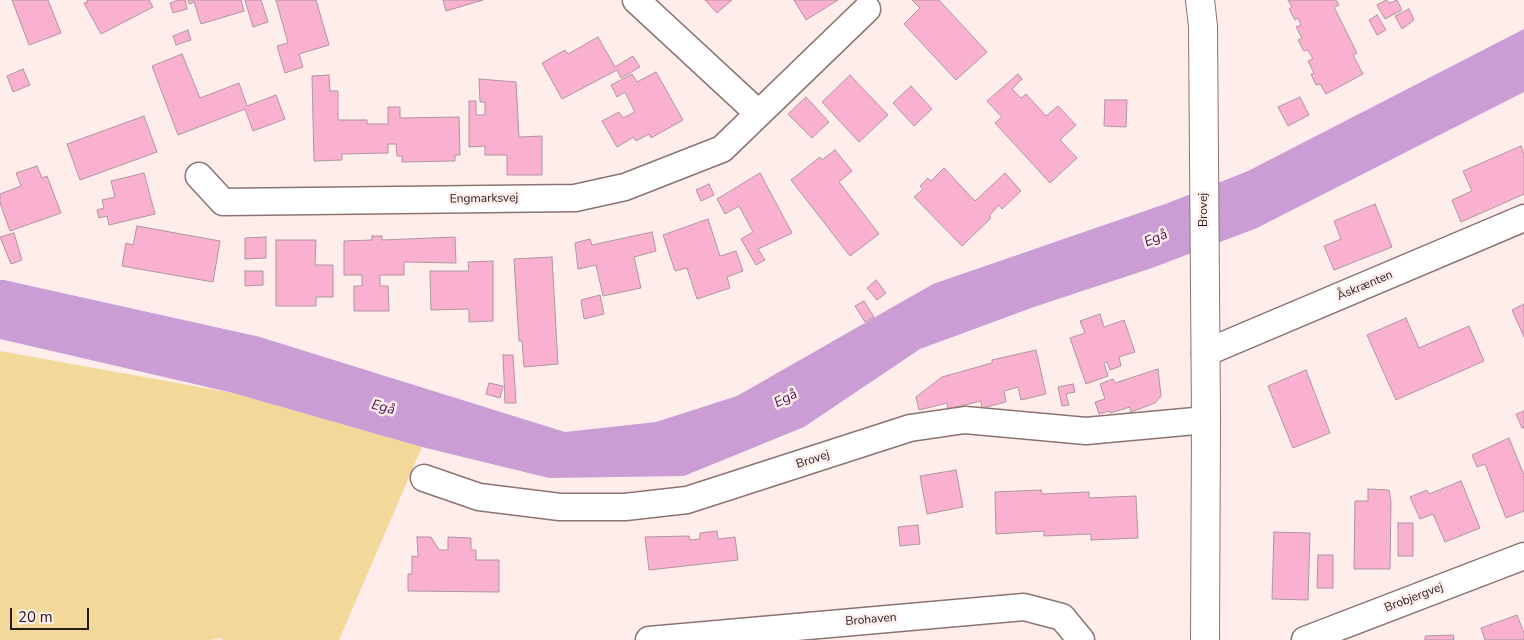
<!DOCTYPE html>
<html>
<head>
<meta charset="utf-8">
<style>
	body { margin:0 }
	#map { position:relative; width:1524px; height:640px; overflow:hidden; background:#feedeb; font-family:"Nunito Sans",sans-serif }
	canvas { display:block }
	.scale { position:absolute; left:10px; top:608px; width:79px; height:22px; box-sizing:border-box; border:2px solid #241b1a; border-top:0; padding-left:6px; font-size:15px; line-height:18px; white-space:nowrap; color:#241b1a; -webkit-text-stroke:4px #feedeb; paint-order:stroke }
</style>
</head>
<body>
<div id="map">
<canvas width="1524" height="640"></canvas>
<div class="scale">20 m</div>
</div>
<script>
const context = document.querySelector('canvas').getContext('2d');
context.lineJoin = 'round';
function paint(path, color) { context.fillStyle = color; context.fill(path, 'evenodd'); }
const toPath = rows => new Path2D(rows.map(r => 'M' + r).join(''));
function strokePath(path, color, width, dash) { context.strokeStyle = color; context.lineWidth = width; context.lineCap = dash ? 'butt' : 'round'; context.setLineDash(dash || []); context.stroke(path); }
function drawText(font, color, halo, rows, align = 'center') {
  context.font = font + ' "Nunito Sans",sans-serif'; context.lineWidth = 5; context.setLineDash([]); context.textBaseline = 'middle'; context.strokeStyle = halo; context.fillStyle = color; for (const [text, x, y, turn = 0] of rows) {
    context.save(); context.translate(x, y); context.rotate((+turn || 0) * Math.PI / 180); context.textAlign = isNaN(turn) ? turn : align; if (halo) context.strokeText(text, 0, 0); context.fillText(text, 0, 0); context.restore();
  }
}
paint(toPath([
	[0,351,233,393,422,447,339,640,222,640,222,638,210,640,0,640]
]), '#f2d899');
paint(toPath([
	[1524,29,1524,92,1257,228,1152,268,1034,307,920,349,804,427,684,476,549,478,422,447,233,393,0,339,0,280,4,280,260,337,565,432,656,422,737,396,933,284,1168,203,1248,171]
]), '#cb9dd5');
const building = toPath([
	[12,0,48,0,61,33,29,45,12,0],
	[87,0,149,0,153,7,101,34,84,3,88,2,87,0],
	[178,0,185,0,187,9,173,13,170,3,178,0],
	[188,0,241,0,244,11,201,24,194,2,189,4,188,0],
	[245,0,261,0,268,22,253,27,245,0],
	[276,0,316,0,329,45,299,54,303,67,285,73,277,46,288,43,276,0],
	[443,0,483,0,446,11,443,0],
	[705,0,732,0,717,13,705,0],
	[794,0,838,0,806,20,794,0],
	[912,0,939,0,987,52,956,80,904,24,920,8,912,0],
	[1288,0,1336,0,1339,5,1334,7,1357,53,1353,55,1363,74,1326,94,1320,84,1316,85,1311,74,1314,73,1308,61,1313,59,1308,50,1304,51,1298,40,1302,38,1296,27,1301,25,1298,18,1295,20,1289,9,1292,7,1288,0],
	[1386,0,1390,3,1397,0,1402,10,1385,19,1377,5,1386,0],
	[1409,9,1414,20,1402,29,1395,16,1409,9],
	[1377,15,1386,30,1377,35,1369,20,1377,15],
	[188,30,191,40,176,45,173,36,188,30],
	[598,37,615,67,633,56,640,67,621,78,617,70,562,99,542,63,565,50,568,54,598,37],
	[182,54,200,98,239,83,247,106,276,95,285,119,253,131,245,109,178,135,152,66,182,54],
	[23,69,30,85,13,92,7,76,23,69],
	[656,72,683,120,651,138,649,134,636,141,634,137,617,147,602,121,619,112,623,118,635,112,625,92,617,97,611,85,632,74,637,82,656,72],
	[1018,74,1022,79,1012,89,1021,98,1026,94,1046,116,1058,106,1076,125,1060,140,1077,158,1050,183,995,123,1002,117,987,101,1018,74],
	[329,75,330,91,338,91,338,120,367,120,367,124,388,124,388,107,400,107,400,118,459,117,460,155,455,155,455,161,402,162,402,156,397,156,396,144,388,144,388,153,342,154,342,160,314,161,312,76,329,75],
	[850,75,888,115,859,142,822,102,850,75],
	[479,79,516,82,519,137,542,136,542,175,507,175,507,155,485,155,485,146,469,147,469,101,476,101,476,115,485,115,485,102,480,102,479,79],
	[911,86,932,109,914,126,893,103,911,86],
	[806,97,829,122,812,138,788,114,806,97],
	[1300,97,1309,115,1288,126,1278,107,1300,97],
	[1105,100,1127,100,1126,127,1104,126,1105,100],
	[144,116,157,152,80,180,67,144,144,116],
	[1521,146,1524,154,1524,194,1461,222,1452,200,1472,191,1463,171,1521,146],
	[835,150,852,171,839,182,879,234,850,256,791,180,820,157,822,160,835,150],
	[37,166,42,178,47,176,61,213,10,231,0,203,0,194,21,186,16,173,37,166],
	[944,168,975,201,1005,173,1021,191,1002,209,999,205,989,216,991,218,962,246,914,197,923,189,920,186,928,178,931,181,944,168],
	[144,173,155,214,109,225,107,216,99,218,97,210,104,208,102,200,115,197,111,181,144,173],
	[760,173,792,233,758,249,765,260,756,265,741,239,753,232,739,206,725,214,717,199,760,173],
	[709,184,714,195,701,201,696,190,709,184],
	[1375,204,1392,247,1334,270,1324,246,1341,239,1334,221,1375,204],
	[708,219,720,256,736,251,743,271,727,277,730,288,697,299,687,268,675,271,663,235,708,219],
	[137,226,220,241,213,282,122,266,126,243,133,245,137,226],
	[652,232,656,251,634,257,641,288,603,296,596,265,578,269,575,243,590,239,592,245,652,232],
	[14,233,22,260,11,264,0,237,14,233],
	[372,236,382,236,382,240,455,237,456,263,404,262,404,275,380,275,380,286,388,286,389,311,354,311,354,286,362,286,362,275,344,275,344,241,372,240,372,236],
	[266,237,266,258,245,259,245,238,266,237],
	[276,240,316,240,315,265,333,265,333,297,316,297,316,306,276,306,276,240],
	[552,257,558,364,524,367,522,341,519,341,514,259,552,257],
	[493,261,493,321,469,322,469,309,431,310,430,271,469,271,468,262,493,261],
	[245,271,263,271,263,285,245,286,245,271],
	[876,280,886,293,877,300,867,288,876,280],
	[600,295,604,314,584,319,581,300,600,295],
	[864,301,874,317,865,322,855,306,864,301],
	[1524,304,1524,337,1512,310,1524,304],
	[1100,314,1104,327,1124,320,1135,352,1119,357,1121,366,1110,370,1107,362,1104,363,1108,376,1086,384,1070,338,1085,333,1080,321,1100,314],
	[1406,318,1419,348,1469,326,1484,361,1396,400,1367,335,1406,318],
	[1036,350,1046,394,1021,400,1018,387,1004,391,1006,402,982,408,981,401,948,409,947,403,919,410,916,397,942,377,992,363,992,360,1036,350],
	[503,355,513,355,516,403,505,403,503,355],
	[1158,369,1161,396,1155,403,1131,412,1130,407,1110,413,1109,411,1099,414,1095,402,1105,399,1100,384,1113,379,1115,383,1158,369],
	[1306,370,1330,433,1293,448,1268,386,1306,370],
	[489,383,503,386,500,398,486,394,489,383],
	[1073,384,1075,392,1066,394,1069,405,1062,406,1058,387,1073,384],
	[1524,411,1524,428,1522,428,1516,414,1524,411],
	[1509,438,1524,475,1524,511,1506,518,1485,464,1477,467,1472,455,1509,438],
	[956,470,963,507,927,514,920,476,956,470],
	[1461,481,1480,528,1445,542,1433,514,1420,519,1410,497,1427,490,1429,494,1461,481],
	[1368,489,1389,490,1391,502,1390,569,1354,569,1355,501,1368,501,1368,489],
	[1041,490,1042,494,1089,492,1089,498,1136,496,1138,538,1091,540,1091,534,1044,536,1044,531,996,534,995,492,1041,490],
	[1398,523,1413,523,1413,556,1398,556,1398,523],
	[918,525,920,544,900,546,898,527,918,525],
	[717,531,718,539,735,537,738,560,649,570,645,537,689,536,690,540,700,539,700,533,717,531],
	[1274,532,1310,533,1308,600,1272,599,1274,532],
	[417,537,431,537,439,550,448,550,448,537,471,538,471,550,476,550,476,560,499,560,499,592,408,591,408,574,412,574,412,556,418,557,417,537],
	[1318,555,1333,555,1333,588,1317,588,1318,555],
	[1517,615,1524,633,1524,640,1485,640,1481,628,1517,615],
	[1453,635,1454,640,1425,640,1425,636,1453,635]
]);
paint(building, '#fab1d0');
strokePath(building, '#ae96a0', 1);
const minor = toPath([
	[636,0,758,113],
	[199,176,223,202,575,198,625,187,722,149,867,9],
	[1205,353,1524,218],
	[424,478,479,497,560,507,625,507,687,500,910,428,965,420,1086,431,1206,420],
	[649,640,1024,607,1062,617,1081,640],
	[1305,640,1524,556]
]);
const tertiary = toPath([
	[1200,0,1203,26,1206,420,1205,640]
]);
strokePath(minor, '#8c7371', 29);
strokePath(tertiary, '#8c7371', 30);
strokePath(minor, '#fff', 26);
strokePath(tertiary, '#fff', 28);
drawText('12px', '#241b1a', '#feedeb', [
	["Engmarksvej",484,199,-1],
	["Brovej",1204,210,-90],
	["Åskrænten",1365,286,-23],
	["Brovej",813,460,-18],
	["Brobjergvej",1414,598,-21],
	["Brohaven",871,620,-5]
]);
drawText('italic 14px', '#480f53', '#feedeb', [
	["Egå",1156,239,-23],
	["Egå",786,399,-27],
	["Egå",383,408,15]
]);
</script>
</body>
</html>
